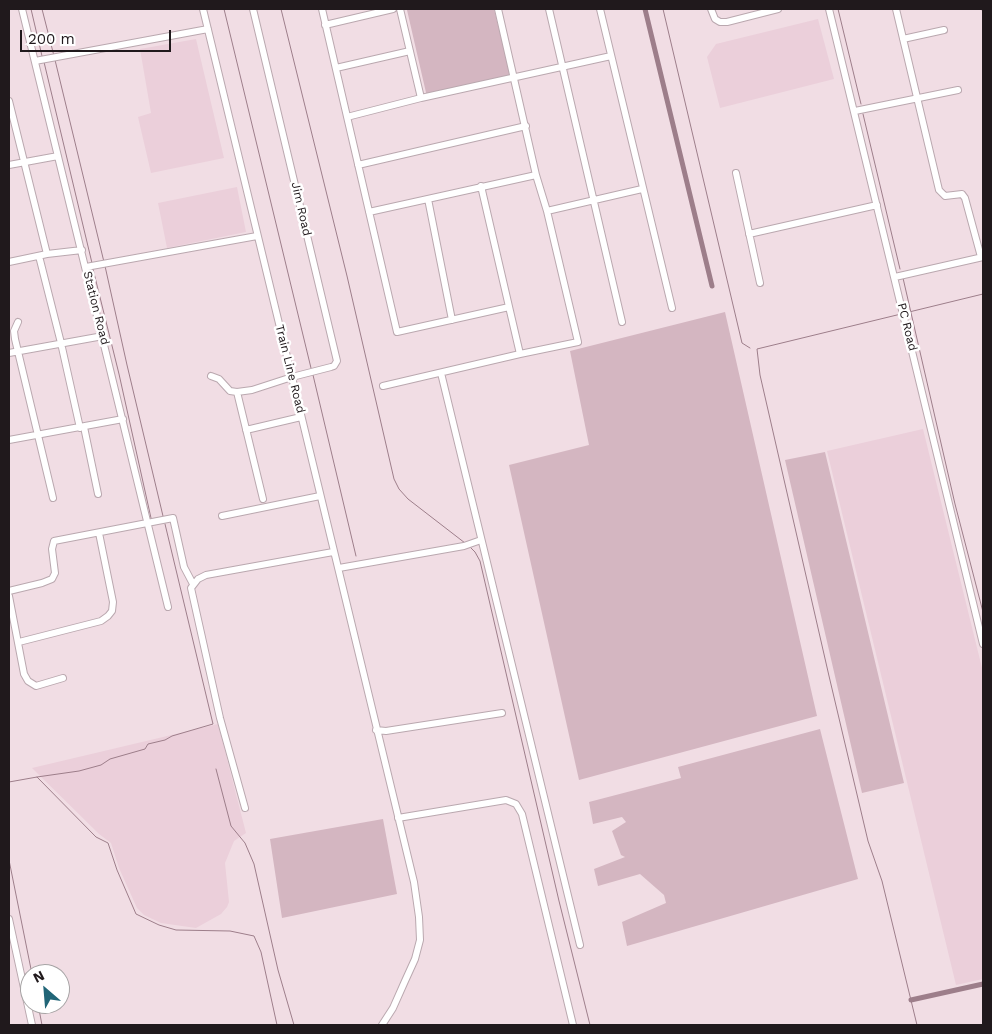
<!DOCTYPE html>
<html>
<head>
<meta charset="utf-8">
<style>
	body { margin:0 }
	#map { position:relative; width:992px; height:1034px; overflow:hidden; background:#f1dde4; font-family:"Work Sans",sans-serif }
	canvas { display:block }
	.frame { position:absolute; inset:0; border:10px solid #20191c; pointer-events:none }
	.north { position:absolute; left:20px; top:964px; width:50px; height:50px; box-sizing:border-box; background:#fff; border:1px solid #a6a3a4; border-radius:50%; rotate:333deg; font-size:14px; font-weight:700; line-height:20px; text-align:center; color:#20191c }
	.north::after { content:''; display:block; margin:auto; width:18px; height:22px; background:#216577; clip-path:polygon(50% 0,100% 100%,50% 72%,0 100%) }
	.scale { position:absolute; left:20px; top:30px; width:151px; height:22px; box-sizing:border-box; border:2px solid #20191c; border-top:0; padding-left:6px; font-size:15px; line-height:18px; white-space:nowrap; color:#20191c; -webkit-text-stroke:4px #fff; paint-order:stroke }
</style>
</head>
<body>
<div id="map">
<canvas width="992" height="1034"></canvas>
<div class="frame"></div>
<div class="north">N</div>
<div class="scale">200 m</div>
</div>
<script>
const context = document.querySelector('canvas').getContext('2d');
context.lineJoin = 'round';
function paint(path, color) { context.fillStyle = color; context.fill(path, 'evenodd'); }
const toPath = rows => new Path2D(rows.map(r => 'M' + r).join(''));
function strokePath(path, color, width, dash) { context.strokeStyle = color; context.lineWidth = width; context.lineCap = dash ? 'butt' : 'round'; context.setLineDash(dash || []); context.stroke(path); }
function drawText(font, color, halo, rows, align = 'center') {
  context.font = font + ' "Work Sans",sans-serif'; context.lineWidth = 5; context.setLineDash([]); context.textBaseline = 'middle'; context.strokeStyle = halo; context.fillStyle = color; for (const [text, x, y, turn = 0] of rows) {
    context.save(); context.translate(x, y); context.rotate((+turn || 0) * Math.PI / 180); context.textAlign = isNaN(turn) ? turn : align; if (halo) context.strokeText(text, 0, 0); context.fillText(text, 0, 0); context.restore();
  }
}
paint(toPath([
	[818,19,834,79,720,108,707,57,716,44],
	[196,39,224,158,151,173,138,117,151,113,140,49],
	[237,187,246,232,167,248,158,203],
	[923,429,983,672,983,979,956,985,827,451],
	[218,724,246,833,234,841,225,863,229,902,227,907,221,914,196,928,161,923,144,915,137,908,119,868,111,843,99,834,32,768]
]), '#ebcfda');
paint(toPath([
	[412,9,494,9,511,77,427,97,407,10],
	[725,312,817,716,579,780,509,465,589,445,570,351],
	[825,452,904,783,862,793,785,460],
	[820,729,858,879,627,946,622,922,666,903,664,895,640,874,598,886,594,869,625,857,621,855,612,831,626,822,622,817,593,824,589,802,681,778,678,767],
	[383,819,397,894,282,918,270,839]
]), '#d4b6c1');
strokePath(toPath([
	[31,9,42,56],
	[42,9,54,56],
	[224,9,311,368],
	[281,9,347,276,394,479,399,489,408,499,465,543],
	[663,9,742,343,750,348],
	[838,9,861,104],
	[982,9,983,14],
	[55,60,104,262],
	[44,62,92,263],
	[863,114,900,269],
	[105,266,127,365,163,516],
	[93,269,119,374,151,518],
	[903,278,955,504,983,612],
	[905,313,983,294],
	[901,314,757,349,760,375,829,676,868,841,882,881,917,1025],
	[313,375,356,556],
	[470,547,475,552,480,561,559,901,590,1025],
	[216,769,231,826,245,843,254,864,278,970,294,1025],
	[37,777,79,771,101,765,110,759,145,749,148,744,165,740,172,736,213,724,165,524],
	[9,782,37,777,96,837,108,843,117,870,136,914,159,925,176,930,230,931,254,936,261,952,277,1025],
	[9,860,32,974],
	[38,1004,42,1025]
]), '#9d7e8a', 1);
strokePath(toPath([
	[645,9,712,286],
	[911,1000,983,984]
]), '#9d7e8a', 5);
const minor = toPath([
	[22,9,168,607],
	[203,9,414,882,419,917,420,940,415,959,405,981,393,1008,382,1025],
	[322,9,397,332,509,307],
	[400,9,421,98],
	[549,9,622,322],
	[600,9,672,308],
	[711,9,715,19,720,22,727,22,778,9],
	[829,9,983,644],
	[896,9,939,190,945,196,962,194,965,198,981,257],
	[325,25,393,9],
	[903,39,944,30],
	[35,61,208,29],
	[336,68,410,51],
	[9,101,47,254],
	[855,111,958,90],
	[347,117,421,98,611,56],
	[9,165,58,156],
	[358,165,526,126],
	[736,173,760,283],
	[481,186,520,354],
	[428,199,452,320],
	[547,211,642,189],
	[369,212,536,175],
	[749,234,877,205],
	[39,256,61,343,80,428],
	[9,262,47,254,82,250],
	[86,267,257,236],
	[895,277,983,257],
	[18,322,14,331,15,339,53,498],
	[9,353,103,336],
	[441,373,580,945],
	[211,376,219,379,230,391,237,392,263,499],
	[383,386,520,354,578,342,547,211,536,175,498,9],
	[237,392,252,390,292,377,331,367,334,366,337,361,253,9],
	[84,427,98,494],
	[246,430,301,417],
	[9,440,123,419],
	[222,516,320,496],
	[339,568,464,546,481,540],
	[9,591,42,583,52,579,55,573,52,549,54,541,173,518,184,567,193,584],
	[9,596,24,674,28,681,36,686,63,678],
	[19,642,101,621,108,616,112,611,113,602,99,533],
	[376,730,386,731,502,713],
	[245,808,220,718,191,588,198,579,206,575,333,552],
	[398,818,506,800,516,804,522,814,573,1025],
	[9,919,32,1025]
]);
strokePath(minor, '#baa8af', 8);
strokePath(minor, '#fff', 6);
drawText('12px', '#20191c', '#fff', [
	["Jim Road",301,209,77],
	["Station Road",96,308,76],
	["PC Road",907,327,76],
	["Train Line Road",290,369,76]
]);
</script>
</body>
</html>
